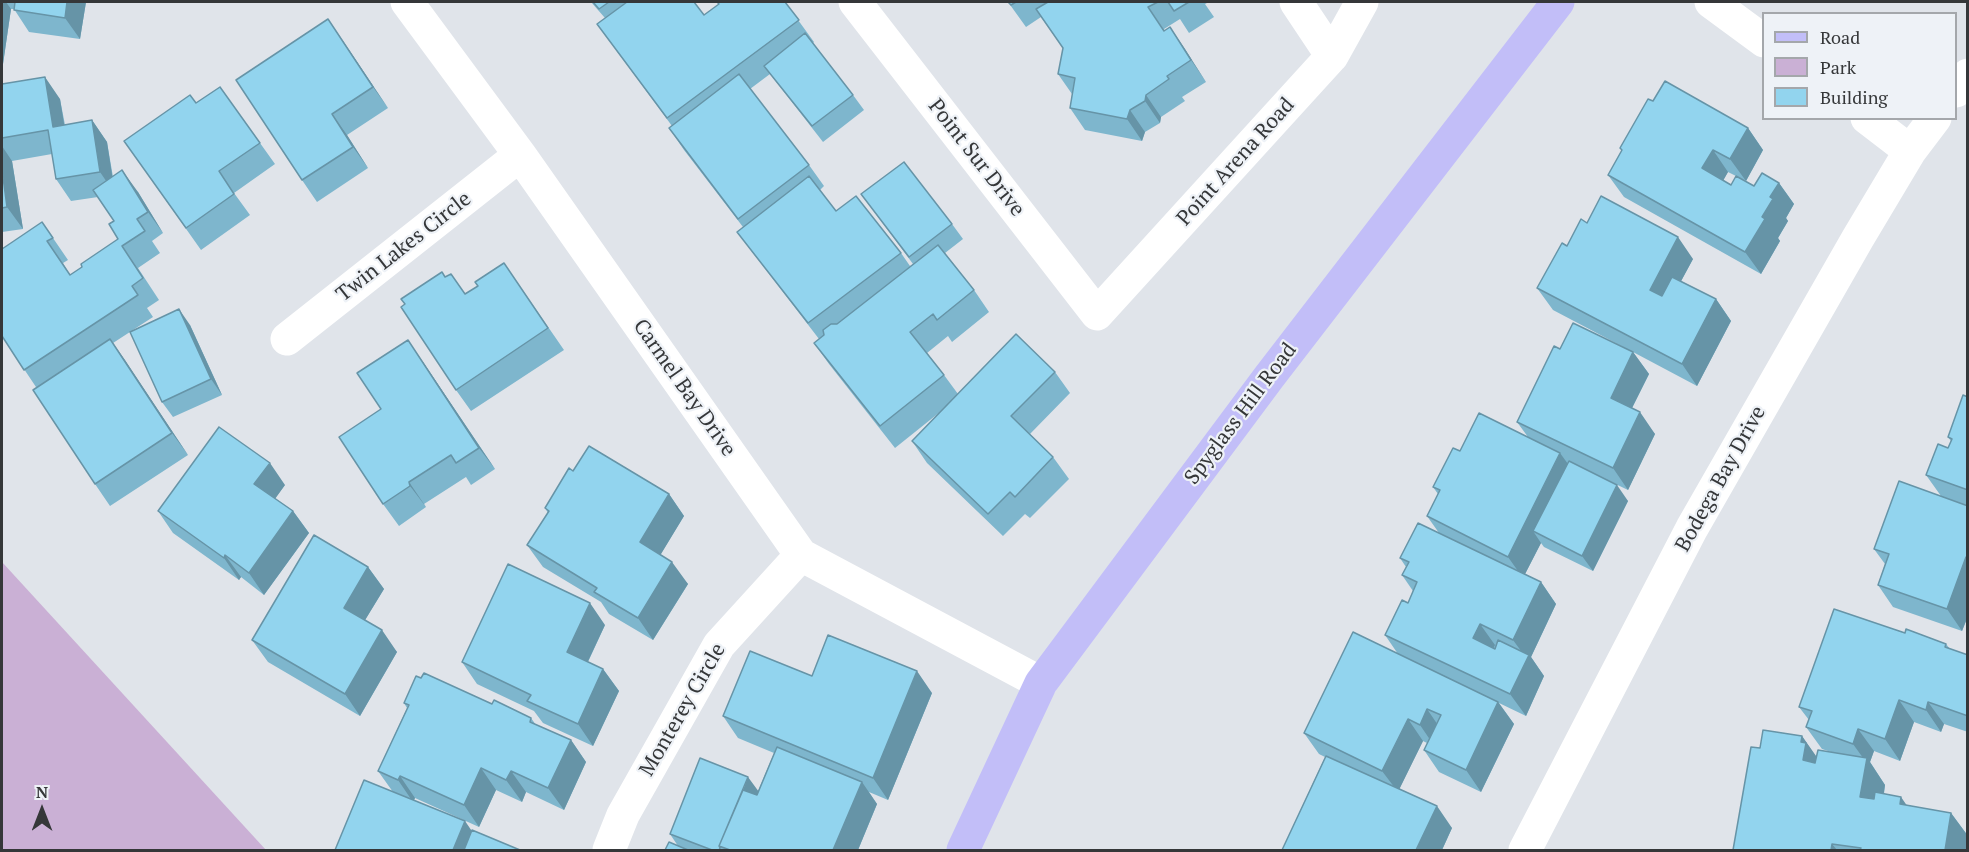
<!DOCTYPE html>
<html>
<head>
<meta charset="utf-8">
<style>
	body { margin:0 }
	#map { position:relative; width:1969px; height:852px; overflow:hidden; background:#e0e4ea; font-family:"PT Serif",serif }
	canvas { display:block }
	.frame { position:absolute; inset:0; border:3px solid #353739; pointer-events:none }
	.legend { position:absolute; left:1762px; top:12px; width:195px; height:108px; box-sizing:border-box; background:#eef2f7; border:2px solid #a4a7ab; margin:0; padding:8px 10px; list-style:none; font-size:18px; color:#353739 }
	.legend li { display:flex; align-items:center; gap:12px; height:30px }
	.legend b { width:30px; border:2px solid #a4a7ab }
	.north { position:absolute; left:12px; top:780px; width:60px; height:60px; -webkit-text-stroke:4px #eef2f7; paint-order:stroke; rotate:0deg; font-size:16px; font-weight:700; line-height:24px; text-align:center; color:#353739 }
	.north::after { content:''; display:block; margin:auto; width:21px; height:27px; background:#353739; clip-path:polygon(50% 0,100% 100%,50% 72%,0 100%) }
</style>
</head>
<body>
<div id="map">
<canvas width="1969" height="852"></canvas>
<div class="frame"></div>
<ul class="legend">
<li><b style="height:8px;background:#c2bef8"></b>Road</li>
<li><b style="height:16px;background:#cab0d5"></b>Park</li>
<li><b style="height:16px;background:#92d4ee"></b>Building</li>
</ul>
<div class="north">N</div>
</div>
<script>
const context = document.querySelector('canvas').getContext('2d');
context.lineJoin = 'round';
function paint(path, color) { context.fillStyle = color; context.fill(path, 'evenodd'); }
const toPath = rows => new Path2D(rows.map(r => 'M' + r).join(''));
function strokePath(path, color, width, dash) { context.strokeStyle = color; context.lineWidth = width; context.lineCap = dash ? 'butt' : 'round'; context.setLineDash(dash || []); context.stroke(path); }
function drawText(font, color, halo, rows, align = 'center') {
  context.font = font + ' "PT Serif",serif'; context.lineWidth = 4.5; context.setLineDash([]); context.textBaseline = 'middle'; context.strokeStyle = halo; context.fillStyle = color; for (const [text, x, y, turn = 0] of rows) {
    context.save(); context.translate(x, y); context.rotate((+turn || 0) * Math.PI / 180); context.textAlign = isNaN(turn) ? turn : align; if (halo) context.strokeText(text, 0, 0); context.fillText(text, 0, 0); context.restore();
  }
}
paint(toPath([
	[2,562,266,850,2,850]
]), '#cab0d5');
strokePath(toPath([
	[407,2,520,155,801,555,1041,683],
	[855,2,1097,314,1332,56,1362,2],
	[1296,2,1332,56],
	[1711,2,1764,41],
	[1956,91,1968,75],
	[1867,118,1910,151],
	[287,339,520,155],
	[609,850,623,815,719,645,801,555],
	[1525,850,1692,528,1858,238,1910,151,1935,118]
]), '#fff', 33);
strokePath(toPath([
	[963,850,1041,683,1269,377,1558,2]
]), '#c2bef8', 33);
paint(toPath([
	[2,2,86,2,80,39,29,32,14,9,11,9,3,64,2,64],
	[591,2,694,2,704,15,719,5,717,2,785,2,814,42,813,43,853,95,864,110,823,142,770,74,750,89,809,165,824,186,820,190,836,211,901,253,910,266,913,264,861,194,952,224,963,239,945,253,974,290,989,312,952,342,948,336,927,353,944,375,958,394,1055,372,1070,393,1030,434,1053,457,1069,479,1030,518,1025,514,1003,536,927,463,912,441,940,412,895,448,829,364,814,343,819,339,753,253,737,232,743,227,684,150,669,128,672,126,597,24,605,18],
	[1008,2,1209,2,1205,4,1214,17,1189,33,1180,19,1164,29,1165,31,1170,27,1206,82,1182,97,1185,101,1161,117,1160,123,1145,132,1142,141,1085,130,1070,108,1072,94,1058,74,1063,48,1041,17,1026,27],
	[343,41,388,108,347,135,368,168,317,202,302,180],
	[2,84,60,99,65,125,92,120,107,142,113,177,138,192,163,233,152,241,160,253,138,268,159,300,147,308,153,317,113,343,188,455,110,506,95,484,36,387,2,336,42,222,68,260,63,263,70,275,82,267,118,239,114,221,98,197,71,201,56,179,52,154,12,161,23,229,2,232],
	[220,87,275,164,234,193,250,215,201,250,124,141,196,103],
	[1653,101,1748,128,1763,150,1746,181,1728,172,1723,180,1731,185,1754,186,1779,183,1794,204,1786,218,1788,221,1778,238,1780,241,1761,274,1624,197,1608,175,1622,151,1620,148],
	[1587,223,1693,259,1681,281,1716,299,1731,321,1697,386,1633,352,1649,374,1632,408,1655,434,1628,490,1580,467,1628,501,1593,571,1544,547,1541,543,1525,574,1541,582,1556,604,1531,657,1544,676,1526,716,1499,703,1514,724,1481,792,1439,772,1424,750,1427,743,1423,741,1399,789,1452,828,1442,850,1282,850,1325,757,1319,754,1304,733,1398,654,1385,635,1408,603,1413,591,1402,575,1406,567,1400,558,1439,533,1427,516,1438,494,1433,487,1460,451,1528,437,1517,422,1560,349,1629,350,1553,310,1537,288,1567,246],
	[504,263,564,350,471,411,456,390,445,277,465,294,478,286],
	[190,325,222,395,173,417,162,402],
	[423,362,495,469,471,485,466,477,424,504,426,507,399,526,383,504,381,409],
	[1968,397,1968,616,1962,631,1893,607,1878,585,1885,564,1874,549,1941,496,1926,475,1948,448,1951,441,1948,437],
	[573,471,669,494,684,516,660,555,688,584,653,640,609,614,601,602,543,567,527,545,548,513,545,508],
	[285,485,275,498,293,511,309,533,264,595,241,577,239,580,173,533,158,511],
	[368,567,384,589,365,620,397,652,360,716,268,662,252,640],
	[605,625,588,662,603,669,619,691,593,746,543,723,534,711,477,684,462,662],
	[1905,633,1946,644,1950,649,1968,655,1968,732,1944,724,1941,732,1914,722,1900,761,1874,751,1870,762,1885,785,1884,794,1906,805,1951,813,1968,836,1968,850,1733,850,1760,748,1802,736,1816,757,1831,752,1822,749,1806,727,1809,720,1799,707],
	[812,676,932,693,888,800,869,792,877,804,858,850,665,850,678,846,670,834,758,791,774,753,738,738,723,716],
	[421,678,531,718,536,725,571,740,586,762,564,810,526,792,522,802,496,790,479,827,415,798,414,800,472,831,335,850,393,792,378,771,407,708,404,703]
]), '#7eb6cd');
paint(toPath([
	[2,2,6,2,11,9,3,64,2,61],
	[67,2,86,2,80,39,65,18],
	[328,19,343,41,388,108,373,87],
	[1170,27,1185,49,1206,82,1191,60],
	[45,77,60,99,68,148,53,127],
	[1146,95,1161,117,1160,123,1145,101],
	[1130,110,1145,132,1142,141,1127,119],
	[332,114,347,135,368,168,353,147],
	[92,120,107,142,115,194,100,172],
	[1748,128,1763,150,1746,181,1730,159],
	[2,146,12,161,23,229,7,207,2,170],
	[1713,150,1728,172,1718,190,1702,168],
	[122,170,138,192,163,233,148,212],
	[1779,183,1794,204,1786,218,1788,221,1778,238,1780,241,1761,274,1745,252,1762,217,1770,197],
	[1678,237,1693,259,1665,311,1650,290],
	[1716,299,1731,321,1697,386,1682,364],
	[179,309,190,325,222,395,211,379],
	[110,339,125,360,188,455,172,433],
	[408,340,423,362,495,469,479,448],
	[1633,352,1649,374,1626,420,1611,398],
	[1640,412,1655,434,1628,490,1613,468],
	[1560,453,1576,475,1533,531,1541,543,1523,578,1508,557],
	[270,463,285,485,270,506,254,484],
	[409,482,424,504,426,507,410,486],
	[1617,485,1628,501,1593,571,1582,556],
	[669,494,684,516,655,564,640,542],
	[293,511,309,533,264,595,249,573],
	[225,555,241,577,239,580,224,558],
	[1966,557,1968,560,1968,616,1962,631,1947,609],
	[672,562,688,584,653,640,638,618],
	[368,567,384,589,359,630,344,608],
	[1541,582,1556,604,1531,657,1544,676,1526,716,1510,694,1527,659,1513,640],
	[590,603,605,625,582,674,567,652],
	[1480,624,1495,645,1488,660,1473,638],
	[382,630,397,652,360,716,345,694],
	[603,669,619,691,593,746,578,724],
	[917,671,932,693,888,800,873,778],
	[1899,700,1914,722,1900,761,1885,739],
	[1498,702,1514,724,1481,792,1466,770],
	[1928,702,1944,724,1941,732,1926,710],
	[1427,709,1442,731,1435,747,1420,725],
	[1408,719,1423,741,1398,792,1382,771],
	[1858,729,1874,751,1870,762,1885,785,1879,824,1860,797,1866,762,1853,744],
	[1802,736,1821,763,1820,764,1803,760,1801,742],
	[571,740,586,762,564,810,548,788],
	[481,768,496,790,479,827,464,805],
	[511,771,526,792,522,802,506,780],
	[400,776,415,798,413,802,398,780],
	[748,777,759,792,721,847],
	[862,782,877,804,858,850,833,850],
	[1901,797,1919,823,1900,804],
	[1437,806,1452,828,1442,850,1416,850],
	[1951,813,1968,836,1968,850,1945,850],
	[465,821,480,843,477,850,453,850],
	[1832,844,1837,850,1831,850]
]), '#6694a7');
const building = toPath([
	[15,2,67,2,65,18,14,10,15,2],
	[593,2,609,2,599,9,593,2],
	[627,2,694,2,704,15,719,4,717,2,785,2,799,20,667,118,597,24,627,2],
	[1008,2,1016,2,1011,5,1008,2],
	[1048,2,1158,2,1148,7,1164,31,1170,27,1191,60,1167,76,1169,79,1146,95,1145,101,1130,110,1127,119,1070,108,1075,78,1058,74,1063,48,1036,9,1048,2],
	[1168,2,1189,2,1174,11,1168,2],
	[328,19,373,87,332,114,353,147,302,180,236,80,328,19],
	[805,33,853,95,812,126,764,66,805,33],
	[739,74,809,165,738,219,669,128,739,74],
	[45,77,53,127,92,120,100,172,56,179,48,130,2,138,2,84,45,77],
	[1665,81,1748,128,1730,159,1713,150,1702,168,1731,185,1736,176,1754,186,1762,173,1779,183,1770,197,1773,199,1762,217,1765,219,1745,252,1608,175,1622,150,1620,148,1648,99,1653,101,1665,81],
	[220,87,260,143,219,171,234,194,186,228,124,141,190,95,196,103,220,87],
	[904,162,952,224,909,257,861,194,904,162],
	[2,170,7,207,2,208,2,170],
	[122,170,148,212,137,219,145,231,122,246,143,278,132,286,138,295,24,370,2,336,2,249,42,222,53,238,47,241,70,275,82,267,81,264,118,239,109,224,114,221,93,190,122,170],
	[809,176,836,211,856,196,901,253,808,323,737,232,809,176],
	[1601,196,1678,237,1650,290,1662,296,1672,277,1716,299,1682,364,1537,288,1562,243,1567,246,1581,219,1587,223,1601,196],
	[938,245,974,290,937,320,933,314,910,332,944,375,880,426,814,343,824,335,823,330,831,324,837,324,938,245],
	[504,263,548,328,456,390,401,307,405,304,401,299,442,272,445,277,451,274,465,294,478,286,475,282,504,263],
	[179,309,211,379,162,402,130,332,179,309],
	[1573,323,1633,352,1611,398,1640,412,1613,468,1517,422,1554,346,1560,349,1573,323],
	[1016,334,1055,372,1011,416,1053,457,1015,497,1010,492,988,514,912,441,1016,334],
	[110,339,172,433,95,484,33,390,110,339],
	[408,340,479,448,456,463,451,455,409,482,410,486,383,504,339,437,381,409,357,373,408,340],
	[1963,395,1968,397,1968,490,1926,475,1938,444,1948,448,1952,439,1948,437,1963,395],
	[1479,413,1560,453,1508,557,1427,516,1440,490,1433,487,1453,448,1460,451,1479,413],
	[219,427,270,463,254,484,293,511,249,573,225,555,224,558,158,511,219,427],
	[589,446,669,494,640,542,672,562,638,618,594,592,597,588,527,545,549,511,545,508,569,468,573,471,589,446],
	[1569,461,1617,485,1582,556,1533,531,1569,461],
	[1899,481,1968,506,1968,558,1966,557,1947,609,1878,585,1889,554,1874,549,1899,481],
	[1418,523,1541,582,1513,640,1480,624,1473,638,1495,649,1498,640,1529,655,1510,694,1385,635,1402,600,1408,603,1417,582,1402,575,1409,562,1400,558,1418,523],
	[314,535,368,567,344,608,382,630,345,694,252,640,314,535],
	[508,564,590,603,567,652,603,669,578,724,527,701,531,695,462,662,508,564],
	[1834,609,1905,633,1906,629,1946,644,1945,647,1968,655,1968,716,1928,702,1926,710,1899,700,1885,739,1858,729,1853,744,1806,727,1812,711,1799,707,1834,609],
	[1353,632,1498,702,1466,770,1424,750,1441,715,1427,709,1420,725,1408,719,1382,771,1304,733,1353,632],
	[828,635,917,671,873,778,723,716,750,651,812,676,828,635],
	[424,673,492,704,494,700,531,718,530,722,571,740,548,788,511,771,506,780,481,768,464,805,400,776,398,780,378,771,409,705,404,703,416,676,421,678,424,673],
	[1763,730,1802,736,1801,742,1806,743,1803,760,1815,763,1818,750,1867,758,1860,797,1874,799,1875,792,1901,797,1900,804,1951,813,1945,850,1860,850,1861,848,1832,844,1831,850,1733,850,1751,747,1760,748,1763,730],
	[777,747,862,782,833,850,730,850,719,846,743,790,757,795,777,747],
	[1326,756,1437,806,1416,850,1282,850,1326,756],
	[700,758,748,777,719,846,720,848,719,850,712,850,670,834,700,758],
	[364,780,465,821,453,850,335,850,364,780],
	[472,830,520,850,464,850,472,830],
	[669,842,688,850,665,850,669,842]
]);
paint(building, '#92d4ee');
strokePath(building, '#6694a7', 1.5);
drawText('21px', '#353739', '#eef2f7', [
	["Point Sur Drive",976,158,52],
	["Point Arena Road",1236,162,-48],
	["Twin Lakes Circle",404,247,-38],
	["Carmel Bay Drive",684,388,55],
	["Spyglass Hill Road",1241,414,-53],
	["Bodega Bay Drive",1721,479,-61],
	["Monterey Circle",683,710,-60]
]);
</script>
</body>
</html>
